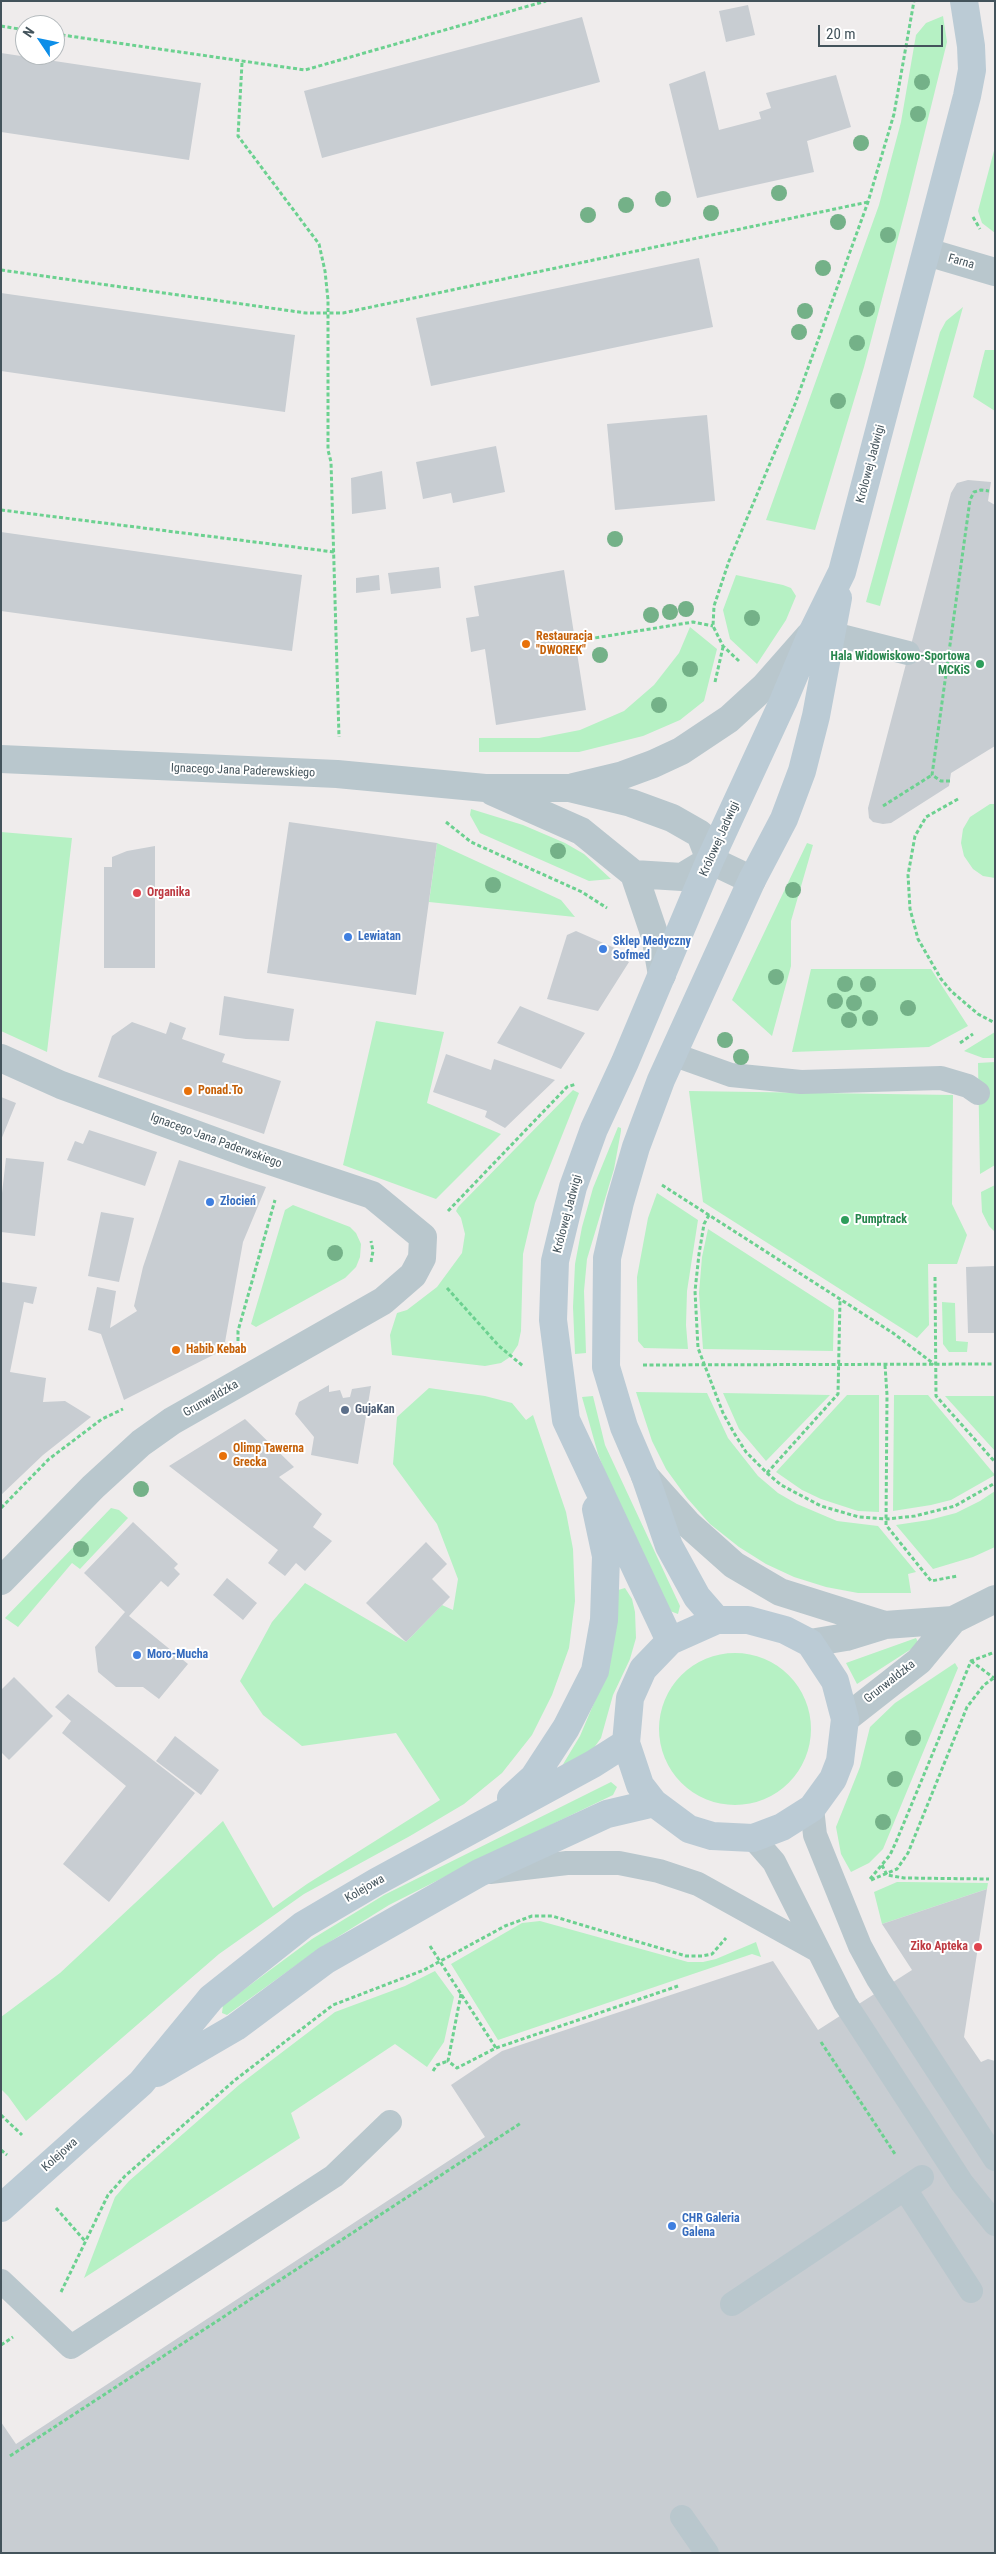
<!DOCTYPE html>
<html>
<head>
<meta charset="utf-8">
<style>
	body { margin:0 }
	#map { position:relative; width:996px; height:2554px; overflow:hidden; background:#efecec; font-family:"Roboto Condensed",sans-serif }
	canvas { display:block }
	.frame { position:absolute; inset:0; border:2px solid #43535b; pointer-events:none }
	.north { position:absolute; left:15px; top:15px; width:50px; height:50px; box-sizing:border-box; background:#fff; border:1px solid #b4babd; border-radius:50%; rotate:304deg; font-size:14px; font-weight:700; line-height:20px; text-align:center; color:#43535b }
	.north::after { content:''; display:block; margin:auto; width:18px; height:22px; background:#0d8ee8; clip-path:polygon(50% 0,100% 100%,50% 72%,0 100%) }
	.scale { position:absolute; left:818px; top:25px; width:125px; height:22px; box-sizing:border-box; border:2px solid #43535b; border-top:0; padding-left:6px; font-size:15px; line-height:18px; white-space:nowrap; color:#43535b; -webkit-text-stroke:4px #fff; paint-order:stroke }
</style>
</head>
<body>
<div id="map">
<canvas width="996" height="2554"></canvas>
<div class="frame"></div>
<div class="north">N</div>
<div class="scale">20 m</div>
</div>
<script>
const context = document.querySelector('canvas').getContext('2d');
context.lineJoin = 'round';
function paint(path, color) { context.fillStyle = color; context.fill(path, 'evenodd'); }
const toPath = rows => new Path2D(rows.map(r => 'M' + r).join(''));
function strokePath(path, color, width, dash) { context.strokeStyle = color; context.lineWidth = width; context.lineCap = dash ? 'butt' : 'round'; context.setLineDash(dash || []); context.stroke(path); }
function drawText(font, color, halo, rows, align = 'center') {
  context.font = font + ' "Roboto Condensed",sans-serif'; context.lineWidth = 4; context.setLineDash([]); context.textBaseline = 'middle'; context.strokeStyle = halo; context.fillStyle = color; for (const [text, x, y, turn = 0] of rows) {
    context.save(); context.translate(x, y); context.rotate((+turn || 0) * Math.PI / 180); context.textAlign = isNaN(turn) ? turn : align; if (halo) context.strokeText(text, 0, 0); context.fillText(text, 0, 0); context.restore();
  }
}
paint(toPath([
	[943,16,947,42,907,204,864,367,815,530,766,520,879,205,901,122,916,35,926,23],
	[995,147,995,233,982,223,978,211],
	[963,307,880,606,866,602,940,332,946,321],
	[985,350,995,350,995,411,973,397],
	[736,575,783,585,791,588,796,596,786,620,757,664,730,639,723,610],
	[690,627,717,649,704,701,680,720,643,736,579,752,479,752,479,738,539,738,580,730,624,711,654,685,679,653],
	[990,804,995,804,995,878,983,876,973,869,964,856,961,843,963,829,970,817],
	[471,809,523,825,565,843,584,854,611,879,589,881,480,833,470,815],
	[1,832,72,838,47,1052,1,1031],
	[437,843,561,900,575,917,429,902],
	[807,843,813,845,791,921,791,966,772,1036,732,1000],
	[811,969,931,969,968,1026,929,1047,792,1052],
	[376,1021,444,1032,427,1103,501,1134,436,1199,343,1165],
	[995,1032,995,1058,983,1058,964,1051],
	[995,1062,995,1165,980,1174,978,1063],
	[573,1090,579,1093,535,1203,523,1254,521,1331,518,1345,510,1357,501,1363,485,1366,392,1355,390,1335,397,1313,407,1310,437,1287,462,1253,465,1234,461,1218,456,1211,458,1207],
	[689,1091,953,1095,952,1204,967,1235,957,1264,928,1264,929,1325,917,1338,703,1202],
	[618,1127,621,1128,621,1131,614,1169,587,1259,584,1291,586,1353,575,1354,573,1307,575,1264,582,1227,593,1188],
	[995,1185,995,1232,989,1226,982,1212,981,1192],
	[657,1193,698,1220,687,1291,686,1325,688,1349,644,1348,638,1341,637,1277,648,1218],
	[293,1205,350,1227,356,1233,361,1244,360,1257,356,1267,345,1278,256,1327,251,1324,285,1210],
	[708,1229,834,1310,833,1351,703,1349,699,1293,702,1257],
	[942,1302,955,1303,956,1341,968,1342,967,1352,949,1352,943,1344],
	[429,1388,485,1396,512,1403,526,1420,533,1415,566,1512,573,1549,575,1601,569,1648,552,1695,532,1735,502,1773,464,1804,410,1836,304,1894,219,1954,26,2121,8,2096,1,2089,1,2017,60,1973,223,1821,273,1908,307,1884,440,1800,396,1733,302,1746,263,1715,240,1681,272,1622,305,1583,406,1642,442,1605,453,1610,458,1579,437,1524,393,1464,397,1417],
	[636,1392,707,1393,728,1438,758,1476,778,1493,797,1504,837,1521,878,1526,916,1572,908,1574,911,1593,858,1593,826,1587,794,1577,766,1564,739,1547,710,1524,687,1498,666,1469,652,1441],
	[723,1393,830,1395,766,1461,739,1429],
	[847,1395,879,1395,879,1512,858,1511,821,1499,802,1490,776,1472],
	[894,1395,928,1395,995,1475,951,1500,931,1505,893,1511],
	[593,1396,605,1445,680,1606,678,1614,670,1611,608,1480,598,1454,582,1397],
	[945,1396,995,1396,995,1451],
	[995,1491,995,1547,973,1557,933,1569,896,1525,929,1520,956,1513,980,1501],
	[111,1508,119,1510,128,1518,80,1569,72,1563,18,1627,5,1618],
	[625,1588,632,1599,635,1612,636,1638,630,1659,613,1695,601,1738,588,1756,562,1766,580,1736,599,1691,618,1590],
	[916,1638,919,1644,857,1684,846,1663],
	'659 1729a76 76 0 1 1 152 0a76 76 0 1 1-152 0Z',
	[955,1663,958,1668,883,1849,869,1863,851,1872,841,1854,836,1827,860,1767,870,1727,895,1703],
	[611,1782,617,1787,613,1795,486,1856,389,1905,320,1948,234,2010,227,2015,222,2013,223,2005,312,1939,384,1895],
	[897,1882,904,1882,988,1883,987,1889,882,1924,874,1892],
	[540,1921,688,1962,703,1962,716,1959,756,1942,761,1957,752,1954,498,2040,451,1964,522,1923],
	[435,1971,454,1997,444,2042,427,2067,395,2044,291,2113,300,2138,84,2278,115,2197,129,2181,239,2085,335,2012,405,1986]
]), '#b6f1c4');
paint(toPath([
	[748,5,755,35,726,42,719,11],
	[582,17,600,82,322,158,304,91],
	[1,53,201,83,189,160,1,132],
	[705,71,719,130,761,119,759,112,771,108,766,93,836,75,851,127,807,141,814,172,697,198,669,84],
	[699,258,713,327,431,386,416,318],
	[1,293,295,335,285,412,1,371],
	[707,415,715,501,615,510,607,424],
	[496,446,505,492,453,503,451,493,423,499,416,462],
	[382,471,386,509,352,514,351,478],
	[968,480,991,482,988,501,995,505,995,746,951,773,949,786,891,823,883,824,873,822,869,818,868,808,951,493,957,483],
	[1,532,302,575,292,651,1,611],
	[439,567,441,588,391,594,388,573],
	[564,570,586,710,496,725,485,649,471,652,466,618,479,616,474,586],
	[379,575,380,590,356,593,356,578],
	[289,822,437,843,416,995,267,973],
	[155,846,155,968,104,968,104,867,112,867,112,857,127,851],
	[576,931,617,949,620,957,629,962,598,1011,547,999,567,935],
	[224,996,294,1009,289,1041,246,1039,219,1035],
	[520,1006,585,1033,561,1069,497,1043],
	[132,1022,166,1034,170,1022,186,1028,182,1039,225,1054,222,1062,281,1081,264,1134,98,1077,112,1036],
	[446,1054,491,1070,494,1059,555,1080,505,1128,485,1117,487,1111,433,1092],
	[1,1097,16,1103,1,1140],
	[89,1130,157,1152,145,1186,67,1160,75,1141,83,1144],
	[6,1158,44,1162,35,1236,1,1232,1,1202],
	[179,1160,266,1187,243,1242,225,1342,227,1348,124,1400,101,1334,88,1330,97,1287,116,1291,110,1328,137,1311,134,1306,143,1267],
	[101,1212,134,1218,119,1282,88,1276],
	[995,1266,995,1333,968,1333,966,1267],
	[1,1282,37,1287,33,1304,24,1302,10,1372,46,1378,43,1402,65,1401,91,1417,43,1455,1,1495],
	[329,1385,329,1392,340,1390,343,1398,350,1397,352,1389,371,1386,358,1464,311,1455,314,1437,295,1414,299,1402],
	[245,1419,294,1467,279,1477,322,1514,313,1527,332,1541,305,1571,296,1563,285,1576,268,1563,278,1550,169,1466],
	[133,1522,178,1564,174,1568,180,1574,168,1587,161,1581,129,1616,188,1664,159,1699,143,1687,116,1687,98,1672,95,1647,125,1612,84,1573],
	[426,1542,447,1564,432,1579,450,1597,406,1642,366,1603],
	[227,1578,257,1603,243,1620,213,1595],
	[14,1677,53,1716,9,1760,1,1752,1,1690],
	[68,1694,195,1793,109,1902,63,1864,126,1786,62,1733,71,1721,55,1707],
	[175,1736,219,1770,201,1795,156,1761],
	[987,1889,964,2037,981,2062,988,2059,995,2061,995,2553,1,2553,1,2422,16,2444,485,2137,451,2085,502,2051,773,1961,818,2030,912,1970,882,1924]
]), '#c8cdd2');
strokePath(toPath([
	[1,26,25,30],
	[55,34,305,70,546,1],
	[242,63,238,136,319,244,325,271,328,300,328,450,331,462,339,737],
	[973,217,980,229],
	[1,270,306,313,343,313,868,202],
	[1,510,334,552],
	[576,641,693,622,713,626],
	[739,661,723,646,713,626,714,606,729,561,795,404,868,202,894,114,914,1],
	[715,682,723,647],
	[950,781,941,781,932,775,970,500,974,492,981,490,989,491],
	[958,799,926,817,915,836,908,875,910,909,918,939,941,979,951,991,978,1014,995,1023],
	[883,806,932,775],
	[446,822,471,842,582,892,607,908],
	[960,1043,973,1034],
	[662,1185,893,1333,934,1364],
	[448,1211,567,1087,576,1084],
	[709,1215,704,1224,699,1254,695,1291,698,1348,723,1413,734,1433,746,1452,767,1473,781,1485,821,1506,859,1517,887,1519,915,1516,955,1506,995,1483],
	[371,1262,373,1251,371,1241],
	[935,1277,936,1396,995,1462],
	[447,1288,499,1346,523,1366],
	[238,1341,238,1331,275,1200],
	[643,1365,995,1364],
	[885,1365,887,1395,886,1525,931,1581,957,1576],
	[767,1473,838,1394,840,1300],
	[1,1508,49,1459,102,1419,123,1409],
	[971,1661,994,1678],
	[882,1865,887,1875,904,1878,989,1879],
	[870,1879,890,1855,896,1842,971,1661,995,1652],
	[871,1880,897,1869,908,1853,967,1707,984,1685,995,1677],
	[430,1946,496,2048],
	[461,1994,448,2061,457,2068,496,2048,678,1986],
	[821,2042,895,2154],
	[433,2071,437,2065,448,2061],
	[1,2115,22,2135],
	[1,2150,7,2155],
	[56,2208,85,2241],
	[61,2292,108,2195,125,2176,235,2080,333,2005,424,1970,505,1926,532,1916,552,1916,686,1956,702,1956,712,1954,726,1938],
	[1,2345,13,2337],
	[10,2456,521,2123]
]), '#6cd190', 3, [4, 2.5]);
strokePath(toPath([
	[833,634,908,653],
	[672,1054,731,1075,801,1082,941,1078,968,1086,978,1093],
	[812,1808,815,1835,860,1946,878,1979,995,2159],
	[753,1838,774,1862,845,2003,962,2183,995,2224],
	[490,1872,567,1863,619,1863,659,1871,698,1884,817,1950],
	[905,2189,971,2291],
	[1,2281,71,2347,334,2176,390,2122],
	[732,2304,922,2177],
	[682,2517,707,2553]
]), '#b9c7cd', 24);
strokePath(toPath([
	[927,252,995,272],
	[1,759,337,774,485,788,569,788,631,803,672,818,700,834,710,860,752,880],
	[573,787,623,775,653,764,681,751,729,719,765,686,809,636],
	[493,792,581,831,634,874,655,936,662,975],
	[634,874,682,877,710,860],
	[1,1058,61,1085,255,1156,372,1195,423,1237,422,1258,413,1275,383,1301,172,1421,141,1443,93,1487,1,1581],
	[645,1476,689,1525,734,1565,780,1592,885,1625],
	[810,1643,846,1637,885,1625,953,1620,995,1599],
	[845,1719,919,1661,953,1620]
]), '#b9c7cd', 28);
strokePath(toPath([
	[717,1620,697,1597,669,1546,645,1476,624,1427,606,1367,607,1258,620,1202,636,1147,661,1080,752,880,784,819,802,771,816,716,838,598],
	[717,1620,748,1620,785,1630,810,1643,835,1681,845,1719,840,1761,833,1779,812,1808,782,1827,753,1838,712,1836,689,1829,654,1803,640,1785,626,1743,630,1698,643,1669,670,1641,717,1620],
	[670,1641,566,1420,553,1320,555,1261,573,1187,594,1129,625,1062,710,860,783,702,812,633,842,572,967,96,972,70,971,46,964,1],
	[511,1798,534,1777,566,1728,595,1671,604,1620,606,1556,596,1509],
	[157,2073,236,2027,326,1960,479,1873,607,1814,654,1803],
	[1,2208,141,2083,211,1998,303,1925,376,1882,593,1764,626,1743]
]), '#bbcbd5', 28);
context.fillStyle = '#74b188';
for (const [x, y] of [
	[922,82],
	[918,114],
	[861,143],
	[779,193],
	[663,199],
	[626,205],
	[711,213],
	[588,215],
	[838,222],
	[888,235],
	[823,268],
	[867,309],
	[805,311],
	[799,332],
	[857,343],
	[838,401],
	[615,539],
	[686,609],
	[670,612],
	[651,615],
	[752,618],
	[600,655],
	[690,669],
	[659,705],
	[558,851],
	[493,885],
	[793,890],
	[776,977],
	[845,984],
	[868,984],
	[835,1001],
	[854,1003],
	[908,1008],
	[870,1018],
	[849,1020],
	[725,1040],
	[741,1057],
	[335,1253],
	[141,1489],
	[81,1549],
	[913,1738],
	[895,1779],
	[883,1822]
]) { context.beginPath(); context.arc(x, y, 8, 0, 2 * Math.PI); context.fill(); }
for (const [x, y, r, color] of [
	[526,644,5,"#e8710a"],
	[980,664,5,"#2e9e5b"],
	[137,893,5,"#e0444e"],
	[348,937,5,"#3f7fe0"],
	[603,949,5,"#3f7fe0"],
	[188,1091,5,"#e8710a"],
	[210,1202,5,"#3f7fe0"],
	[845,1220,5,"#2e9e5b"],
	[176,1350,5,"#e8710a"],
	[345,1410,5,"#5c6f8a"],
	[223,1456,5,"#e8710a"],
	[137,1655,5,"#3f7fe0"],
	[978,1947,5,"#e0444e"],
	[672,2226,5,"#3f7fe0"]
]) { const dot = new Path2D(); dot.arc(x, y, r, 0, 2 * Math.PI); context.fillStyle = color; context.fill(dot); strokePath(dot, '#fff', 2); }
drawText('12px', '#43535b', '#fff', [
	["Farna",961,262,16],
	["Królowej Jadwigi",871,464,-75],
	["Ignacego Jana Paderewskiego",243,771,2],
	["Królowej Jadwigi",720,839,-66],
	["Ignacego Jana Paderwskiego",216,1141,20],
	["Królowej Jadwigi",568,1214,-75],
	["Grunwaldzka",211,1399,-30],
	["Grunwaldzka",890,1682,-38],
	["Kolejowa",365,1889,-30],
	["Kolejowa",60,2155,-42]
]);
drawText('bold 12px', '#c56008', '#fff', [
	["Restauracja",536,637],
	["\"DWOREK\"",536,651],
	["Ponad.To",198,1091],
	["Habib Kebab",186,1350],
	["Olimp Tawerna",233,1449],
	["Grecka",233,1463]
], 'left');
drawText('bold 12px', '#27864d', '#fff', [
	["Hala Widowiskowo-Sportowa",970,657],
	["MCKiS",970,671],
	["Pumptrack",855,1220,"left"]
], 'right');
drawText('bold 12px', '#be3a42', '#fff', [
	["Organika",147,893],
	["Ziko Apteka",968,1947,"right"]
], 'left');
drawText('bold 12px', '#366cbe', '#fff', [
	["Lewiatan",358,937],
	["Sklep Medyczny",613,942],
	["Sofmed",613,956],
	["Złocień",220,1202],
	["Moro-Mucha",147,1655],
	["CHR Galeria",682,2219],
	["Galena",682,2233]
], 'left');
drawText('bold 12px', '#4e5e75', '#fff', [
	["GujaKan",355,1410]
], 'left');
</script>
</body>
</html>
